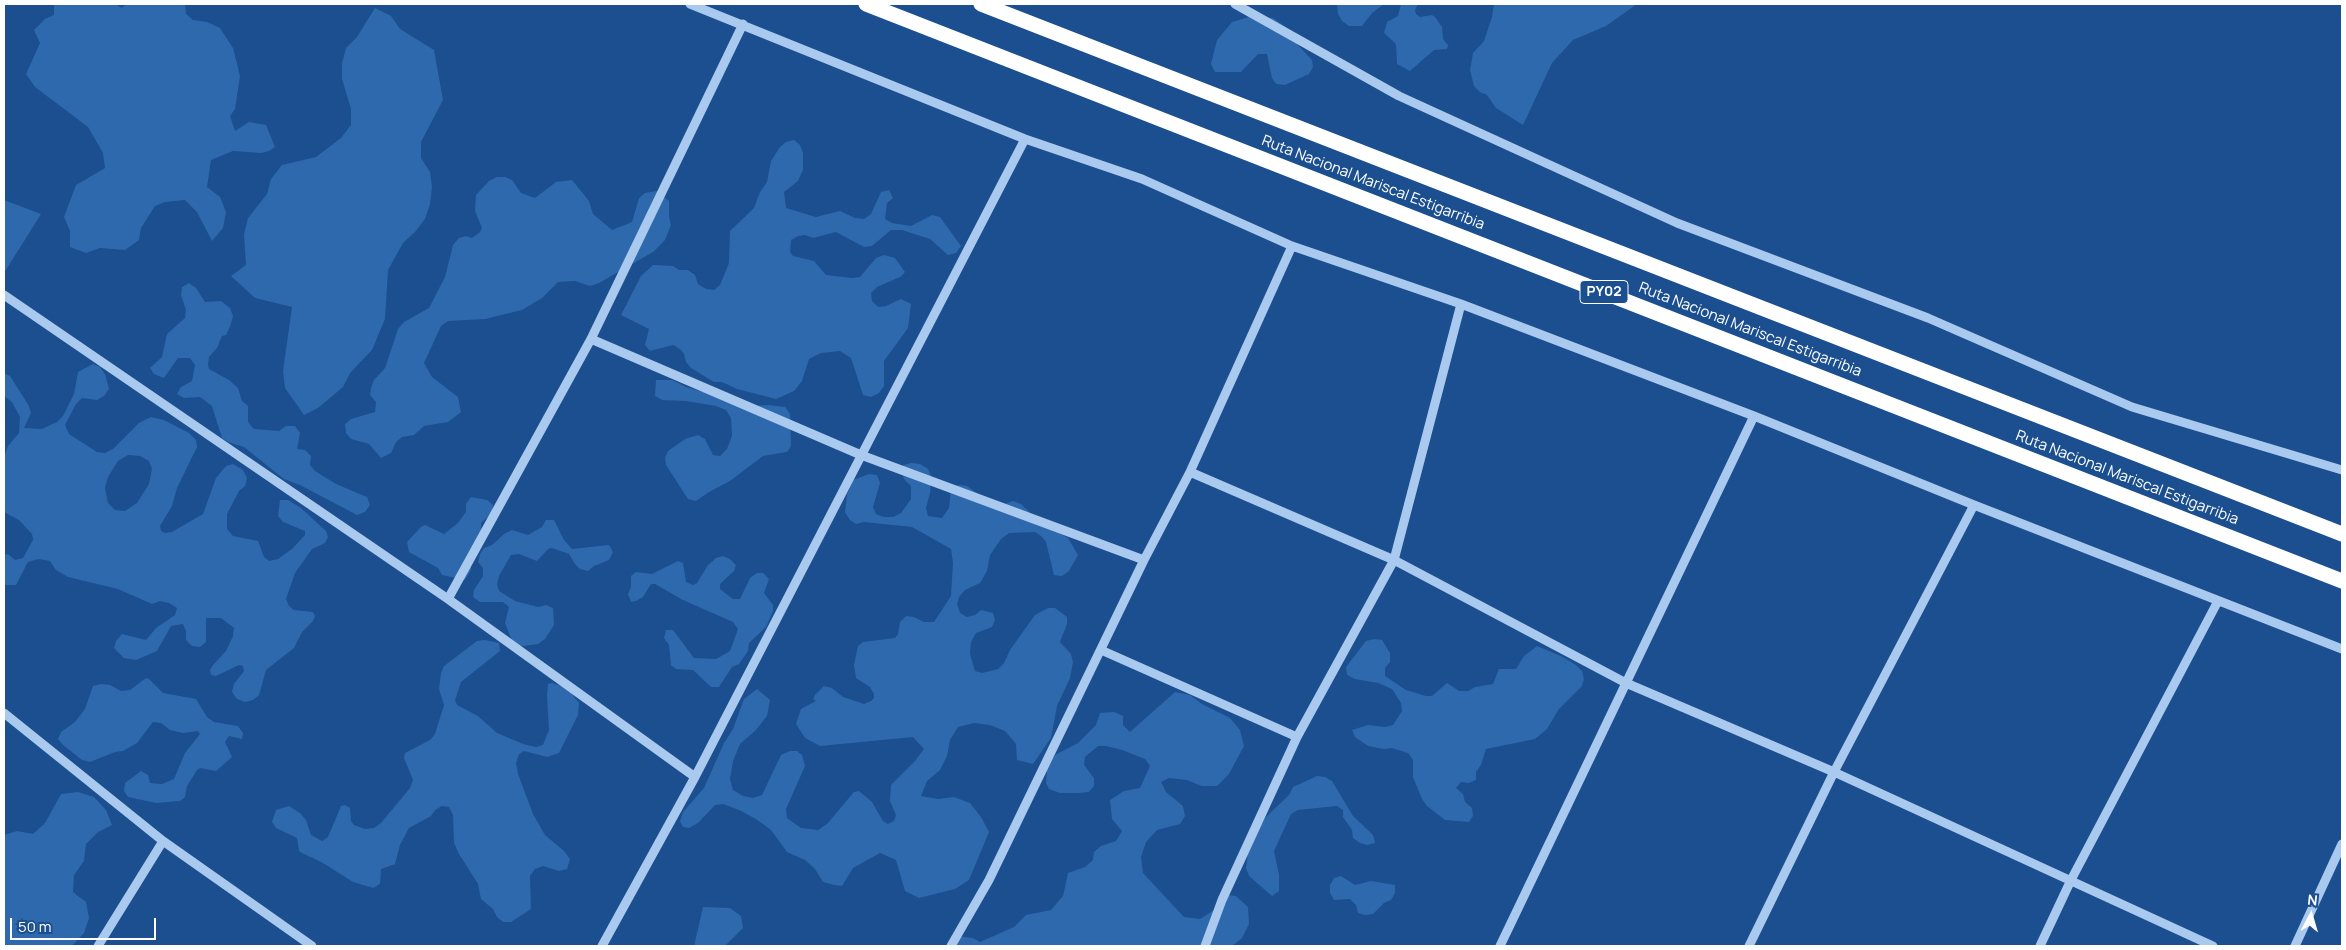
<!DOCTYPE html>
<html>
<head>
<meta charset="utf-8">
<style>
	body { margin:0 }
	#map { position:relative; width:2346px; height:950px; overflow:hidden; background:#1b4f8f; font-family:Manrope,sans-serif }
	canvas { display:block }
	.frame { position:absolute; inset:0; border:5px solid #fff; pointer-events:none }
	.north { position:absolute; left:2286px; top:890px; width:50px; height:50px; -webkit-text-stroke:4px #1b4f8f; paint-order:stroke; rotate:6deg; font-size:14px; font-weight:700; line-height:20px; text-align:center; color:#fff }
	.north::after { content:''; display:block; margin:auto; width:18px; height:22px; background:#fff; clip-path:polygon(50% 0,100% 100%,50% 72%,0 100%) }
	.scale { position:absolute; left:10px; top:918px; width:146px; height:22px; box-sizing:border-box; border:2px solid #fff; border-top:0; padding-left:6px; font-size:15px; line-height:18px; white-space:nowrap; color:#fff; -webkit-text-stroke:4px #1b4f8f; paint-order:stroke }
</style>
</head>
<body>
<div id="map">
<canvas width="2346" height="950"></canvas>
<div class="frame"></div>
<div class="north">N</div>
<div class="scale">50 m</div>
</div>
<script>
const context = document.querySelector('canvas').getContext('2d');
context.lineJoin = 'round';
function paint(path, color) { context.fillStyle = color; context.fill(path, 'evenodd'); }
const toPath = rows => new Path2D(rows.map(r => 'M' + r).join(''));
function strokePath(path, color, width, dash) { context.strokeStyle = color; context.lineWidth = width; context.lineCap = dash ? 'butt' : 'round'; context.setLineDash(dash || []); context.stroke(path); }
function drawText(font, color, halo, rows, align = 'center') {
  context.font = font + ' Manrope,sans-serif'; context.lineWidth = 4.5; context.setLineDash([]); context.textBaseline = 'middle'; context.strokeStyle = halo; context.fillStyle = color; for (const [text, x, y, turn = 0] of rows) {
    context.save(); context.translate(x, y); context.rotate((+turn || 0) * Math.PI / 180); context.textAlign = isNaN(turn) ? turn : align; if (halo) context.strokeText(text, 0, 0); context.fillText(text, 0, 0); context.restore();
  }
}
paint(toPath([
	[54,4,115,4,122,8,126,4,185,4,186,14,193,20,207,22,220,28,233,48,240,76,235,109,230,116,235,131,249,122,266,125,275,147,269,151,261,153,233,151,211,160,207,187,220,197,226,212,223,228,212,241,197,212,185,200,165,202,155,206,141,228,139,240,125,250,100,248,86,253,70,247,70,231,64,217,76,185,105,168,103,153,88,127,35,87,26,74,40,43,34,30,45,19,54,15],
	[1337,4,1384,4,1372,13,1362,26,1349,26,1342,21,1338,14],
	[1401,4,1418,4,1415,10,1416,14,1420,17,1432,15,1435,17,1442,27,1443,39,1448,45,1447,49,1434,50,1410,71,1397,64,1396,44,1384,33,1387,22,1398,16],
	[1494,4,1637,4,1606,26,1573,40,1552,63,1523,125,1496,108,1487,95,1480,92,1474,86,1470,70,1473,53,1484,41,1492,17],
	[375,8,391,16,400,29,434,50,443,100,421,142,421,158,430,172,432,187,430,204,425,219,415,232,403,243,388,270,385,319,372,350,350,373,343,387,318,408,304,415,285,388,283,371,292,307,255,298,231,276,246,265,244,234,248,218,267,194,271,179,282,165,316,157,341,138,351,125,351,109,342,79,342,63,346,48,357,37],
	[1249,17,1273,18,1287,28,1295,42,1312,60,1313,67,1309,74,1285,85,1276,84,1272,78,1267,54,1258,54,1241,72,1215,72,1211,64,1217,40,1232,22],
	[794,140,800,145,803,153,803,170,798,181,784,192,786,208,816,217,840,211,855,218,864,219,871,214,881,192,889,190,893,198,887,203,885,219,892,223,911,226,932,215,940,217,961,246,956,253,948,255,930,239,902,230,891,230,872,246,864,247,836,232,813,238,805,235,798,236,791,240,790,252,793,256,814,261,826,275,852,278,860,277,876,258,884,255,895,258,905,272,900,277,877,287,871,293,872,301,878,307,886,306,901,299,911,304,908,328,884,361,884,386,879,393,871,397,863,395,851,358,840,351,821,353,809,359,802,381,794,391,776,399,737,389,722,382,714,382,691,368,686,362,684,354,680,349,673,345,650,351,645,345,649,329,621,315,641,276,653,265,673,266,679,270,688,270,695,275,698,284,706,289,714,290,720,285,729,263,730,231,754,208,760,192,767,182,771,161,780,147,786,142],
	[497,177,505,177,512,180,521,193,535,198,556,182,572,180,589,201,593,214,612,230,632,222,639,198,645,193,657,191,669,201,669,217,671,225,665,240,653,252,599,283,590,286,575,281,558,282,542,298,522,310,485,319,448,321,441,326,424,363,432,377,458,397,461,412,448,422,424,426,414,435,402,437,396,442,391,453,381,458,369,444,351,439,346,433,345,424,351,419,375,412,376,402,370,395,371,388,374,380,385,368,398,329,404,322,429,308,445,277,453,245,459,238,466,236,472,238,480,232,482,228,475,211,476,195,489,181],
	[4,200,41,214,4,273],
	[189,283,196,288,205,302,221,301,230,308,233,316,230,327,226,335,222,336,217,348,209,357,208,365,209,369,229,380,238,388,242,401,248,406,248,422,254,429,279,431,286,426,295,426,300,433,297,449,305,450,311,456,310,465,315,471,336,484,367,497,370,505,365,512,357,515,300,485,284,479,244,447,228,442,222,438,212,406,200,397,184,398,177,394,181,387,192,381,195,365,190,358,178,358,164,378,154,374,150,368,162,357,167,334,185,318,186,310,181,295,182,287],
	[93,364,100,367,105,374,109,389,104,396,97,400,82,398,76,404,65,425,69,434,97,452,105,453,113,449,139,423,151,417,164,420,189,433,196,440,197,447,177,488,172,506,160,526,161,531,165,533,172,532,203,514,216,478,226,466,233,464,243,470,247,478,245,486,239,491,227,514,227,529,233,536,258,541,264,557,269,561,278,559,292,549,305,535,305,531,283,522,278,516,280,500,288,500,301,508,326,531,328,537,325,543,312,549,295,573,286,599,289,606,294,610,313,612,315,616,313,621,302,632,294,648,266,670,259,695,253,700,245,702,237,699,232,692,234,684,244,671,243,666,239,665,216,676,211,675,210,670,213,665,226,651,233,636,234,628,221,618,206,618,206,642,200,647,192,646,186,640,186,631,183,624,171,626,157,651,136,660,124,658,114,648,116,641,122,634,146,640,156,628,175,615,177,608,169,603,160,601,152,604,118,589,68,577,56,570,50,561,38,559,28,562,16,585,4,585,4,555,8,554,15,560,23,558,33,540,32,534,19,520,4,512,4,457,8,446,19,433,20,417,12,402,4,396,4,373,10,376,29,406,31,413,24,428,42,429,57,422,63,416,74,394,78,372],
	[128,455,140,456,149,461,152,469,149,484,137,503,125,511,115,510,108,503,105,488,108,477,118,461],
	[656,380,672,380,686,387,751,406,769,405,785,407,790,414,791,446,787,452,763,456,730,481,709,492,696,501,688,499,666,465,665,458,668,451,685,439,698,435,705,439,713,455,720,456,727,449,732,436,731,418,726,410,716,406,686,401,662,400,655,396],
	[912,463,920,464,928,469,931,476,930,493,926,508,928,516,942,518,949,508,951,488,959,485,967,486,981,496,1005,504,1013,501,1021,504,1040,522,1068,538,1078,555,1069,571,1062,576,1054,575,1046,542,1041,536,1035,532,1009,533,1001,539,990,555,987,571,980,583,965,590,959,597,957,604,960,613,967,617,975,615,981,610,993,613,995,620,992,627,976,633,971,642,970,654,975,671,982,673,998,669,1004,663,1010,650,1035,615,1048,608,1055,608,1067,617,1067,624,1060,642,1071,654,1073,662,1070,678,1057,706,1051,738,1033,764,1017,760,1016,744,1005,731,990,725,974,723,958,727,950,740,947,756,940,770,927,781,921,796,938,799,954,797,970,803,981,817,989,832,969,880,955,889,919,898,905,891,896,860,880,853,853,868,842,886,834,885,823,882,815,869,805,860,787,852,771,830,756,819,739,810,723,804,715,805,698,823,689,828,683,827,680,821,683,812,704,788,724,743,733,729,744,699,757,689,770,700,767,716,756,730,740,744,733,761,730,779,733,790,743,796,753,798,762,795,781,755,790,751,797,751,802,755,805,766,786,809,787,818,801,828,818,830,827,824,854,792,859,791,872,802,883,821,888,824,894,821,896,815,890,801,891,785,914,762,924,749,913,737,820,746,805,738,796,724,801,709,816,701,813,699,815,695,824,686,832,688,843,697,864,704,871,701,874,698,874,694,870,687,856,678,854,665,858,646,863,642,895,638,898,634,900,622,906,616,914,617,924,622,934,622,951,596,953,563,951,549,912,527,864,522,856,524,850,520,845,512,847,495,853,480,869,474,877,475,880,483,873,507,876,514,884,517,893,517,901,513,911,499,911,486,904,479,902,472,903,465],
	[471,497,487,500,493,505,492,513,481,523,481,532,471,561,471,570,465,580,442,575,438,568,409,552,407,542,421,527,425,525,444,534,458,523,466,512,466,504],
	[546,520,554,520,564,540,572,549,609,545,613,552,609,560,594,566,588,571,580,569,575,564,569,554,552,548,548,549,537,561,519,554,511,555,499,576,497,584,499,591,515,601,538,607,546,605,553,608,554,625,545,639,538,644,523,646,515,644,511,638,505,623,509,607,503,602,480,602,473,597,474,590,483,576,483,568,478,562,480,554,484,548,492,545,504,534,512,530,528,535,542,527],
	[723,556,730,559,736,565,734,571,720,584,720,589,733,599,740,599,750,578,757,573,763,573,769,579,764,593,773,605,773,611,766,627,749,643,748,651,739,664,732,667,719,687,711,687,693,670,676,669,671,665,669,645,664,638,666,630,673,630,694,658,716,659,730,651,738,629,733,622,683,600,655,584,651,584,643,597,636,601,631,602,628,594,631,587,631,576,636,572,652,574,678,561,683,563,686,582,693,585,697,583,708,565,716,558],
	[1374,639,1382,640,1390,653,1390,662,1385,668,1385,676,1406,690,1426,696,1432,696,1447,683,1459,691,1468,691,1475,687,1493,684,1499,669,1516,669,1524,656,1537,646,1561,656,1576,665,1582,671,1584,679,1582,686,1559,709,1547,729,1535,739,1486,749,1481,765,1476,772,1476,780,1469,783,1461,782,1456,788,1463,794,1465,802,1472,808,1473,816,1469,822,1445,820,1427,806,1422,799,1413,777,1413,760,1408,753,1392,748,1384,749,1368,746,1355,737,1352,730,1368,725,1385,727,1393,725,1402,711,1401,703,1392,689,1378,683,1355,679,1347,675,1346,667,1366,641],
	[485,640,499,643,500,651,461,682,455,700,457,705,478,716,497,733,523,744,536,747,543,745,549,730,547,696,548,684,552,683,561,686,571,693,579,703,578,715,559,753,547,757,524,751,519,754,516,763,518,774,533,814,545,835,564,851,570,859,567,869,559,871,543,866,535,869,530,876,531,909,511,922,503,922,497,917,493,909,481,899,478,884,459,854,454,843,453,815,449,807,442,806,435,810,431,816,409,828,400,845,395,864,381,869,380,884,373,888,353,882,323,863,302,853,299,851,297,838,276,828,272,822,276,810,289,806,300,813,306,820,311,835,322,841,328,837,341,806,345,805,350,808,351,821,354,825,365,829,374,828,381,823,410,788,413,780,404,758,405,753,430,740,435,734,444,705,439,689,441,673,444,666,477,641],
	[146,678,149,679,163,693,196,699,207,717,214,722,238,726,243,733,242,739,229,736,225,742,232,757,216,771,200,768,197,770,187,786,185,797,180,801,156,803,128,797,124,791,125,783,141,771,148,775,150,783,162,784,174,779,185,753,200,734,198,731,183,733,170,730,161,723,153,722,137,743,123,751,115,752,90,762,82,760,63,745,58,739,61,732,75,722,85,709,93,686,101,684,110,685,121,691,130,690],
	[1175,692,1190,695,1202,704,1230,718,1240,730,1244,746,1229,774,1217,786,1202,786,1187,780,1169,778,1161,782,1166,792,1183,806,1185,816,1180,824,1157,830,1146,842,1141,857,1143,873,1184,917,1200,919,1214,910,1221,894,1236,896,1248,907,1249,924,1242,938,1232,946,948,946,957,936,973,938,980,942,1014,927,1026,915,1051,910,1063,896,1068,873,1085,867,1093,860,1094,852,1101,846,1116,841,1122,831,1112,819,1110,800,1124,791,1140,788,1150,766,1145,759,1122,750,1106,746,1098,746,1085,757,1084,765,1094,778,1094,786,1089,792,1079,793,1060,793,1049,789,1046,783,1047,768,1055,755,1078,743,1096,725,1100,713,1114,712,1123,716,1123,725,1130,732],
	[1317,776,1325,777,1332,781,1353,816,1373,835,1375,843,1367,845,1360,843,1353,838,1352,830,1343,817,1343,810,1337,806,1298,810,1291,814,1274,851,1279,875,1279,891,1272,896,1249,876,1246,868,1249,845,1265,818,1289,795,1293,787],
	[78,792,94,797,106,810,112,825,98,832,86,844,84,861,74,875,73,892,86,902,89,918,84,933,72,946,7,946,4,944,4,835,17,831,33,834,45,823,61,794],
	[1341,876,1355,885,1371,881,1395,885,1395,893,1391,900,1384,903,1373,914,1365,915,1358,913,1356,905,1350,899,1334,900,1330,893,1330,885,1334,878],
	[703,907,730,908,741,916,743,928,725,946,694,946]
]), '#2e69ad');
strokePath(toPath([
	[690,4,1025,139,1142,179,1292,246,1461,304,1754,416,1974,505,2342,649],
	[1235,4,1399,96,1677,223,1928,318,2132,407,2342,470],
	[4,295,448,599,695,777],
	[591,339,861,455,1144,560],
	[1190,472,1394,560,1626,683,1834,772,2213,946],
	[448,599,591,339,743,24],
	[1101,650,1297,737],
	[4,713,163,841,312,946],
	[98,946,163,841],
	[602,946,695,777,1025,139],
	[951,946,989,880,1144,560,1190,472,1292,246],
	[1205,946,1222,900,1297,737,1394,560,1461,304],
	[1500,946,1754,416],
	[1749,946,1834,772,1974,505],
	[2040,946,2071,880,2218,601],
	[2295,946,2342,844]
]), '#a9c9ee', 9);
strokePath(toPath([
	[866,4,2342,581],
	[981,4,2342,534]
]), '#fff', 15);
for (const [x, y, w] of [
	[1604,292,48]
]) { const box = new Path2D(); box.roundRect(x - w / 2, y - 11.5, w, 23, 4); context.fillStyle = '#1b4f8f'; context.fill(box); strokePath(box, '#fff', 1); }
drawText('bold 14px', '#fff', null, [
	["PY02",1604,292]
]);
drawText('15px', '#fff', '#1b4f8f', [
	["Ruta Nacional Mariscal Estigarribia",1373,183,21],
	["Ruta Nacional Mariscal Estigarribia",1750,330,21],
	["Ruta Nacional Mariscal Estigarribia",2127,478,21]
]);
</script>
</body>
</html>
